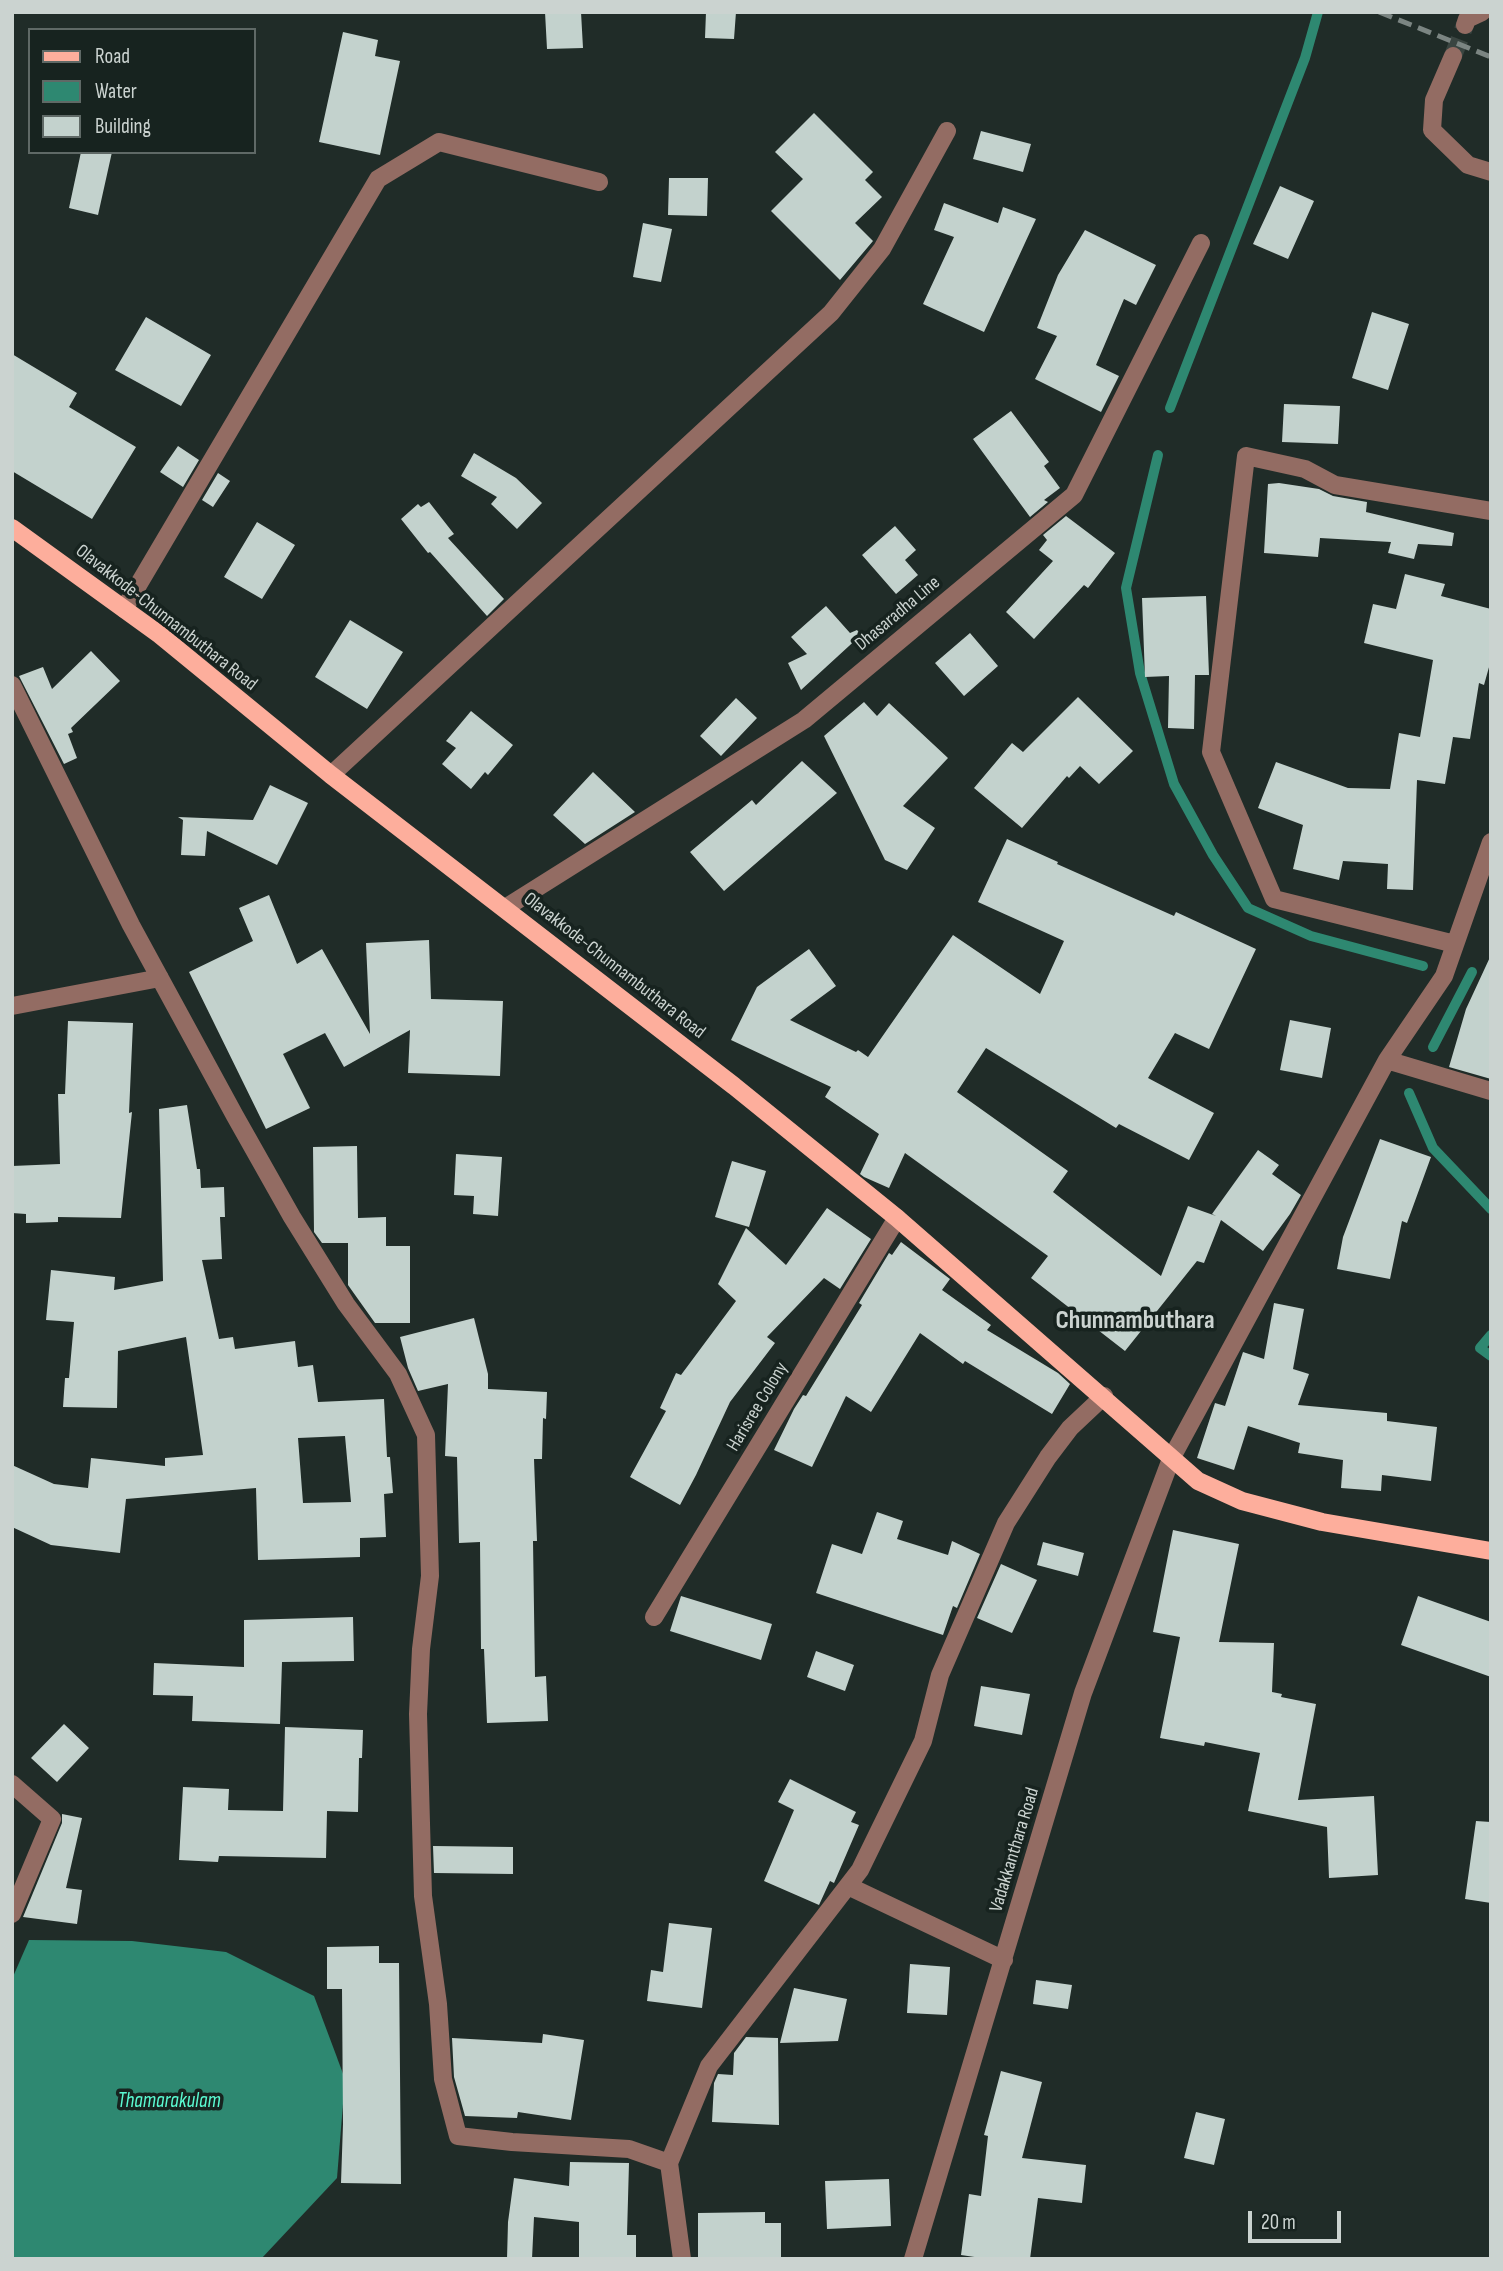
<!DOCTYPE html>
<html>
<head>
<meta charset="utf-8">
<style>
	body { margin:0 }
	#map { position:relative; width:1503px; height:2271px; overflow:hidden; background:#202c28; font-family:"Sofia Sans Condensed",sans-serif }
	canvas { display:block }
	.frame { position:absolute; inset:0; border:14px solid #cbd3d0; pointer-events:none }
	.legend { position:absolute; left:28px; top:28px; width:228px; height:126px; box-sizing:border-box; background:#17231f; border:2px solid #5f6966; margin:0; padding:9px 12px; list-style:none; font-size:21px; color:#cbd3d0 }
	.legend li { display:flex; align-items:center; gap:14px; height:35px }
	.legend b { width:35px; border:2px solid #5f6966 }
	.scale { position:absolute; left:1248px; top:2211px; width:93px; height:32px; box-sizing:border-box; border:4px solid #cbd3d0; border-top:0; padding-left:9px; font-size:21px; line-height:24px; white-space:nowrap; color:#cbd3d0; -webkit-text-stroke:5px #17231f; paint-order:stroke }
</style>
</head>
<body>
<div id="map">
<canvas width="1503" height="2271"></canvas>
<div class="frame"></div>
<ul class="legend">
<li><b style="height:9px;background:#fdae9c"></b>Road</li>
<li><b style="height:19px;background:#2e8871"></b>Water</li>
<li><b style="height:19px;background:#c3d2cd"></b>Building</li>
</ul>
<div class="scale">20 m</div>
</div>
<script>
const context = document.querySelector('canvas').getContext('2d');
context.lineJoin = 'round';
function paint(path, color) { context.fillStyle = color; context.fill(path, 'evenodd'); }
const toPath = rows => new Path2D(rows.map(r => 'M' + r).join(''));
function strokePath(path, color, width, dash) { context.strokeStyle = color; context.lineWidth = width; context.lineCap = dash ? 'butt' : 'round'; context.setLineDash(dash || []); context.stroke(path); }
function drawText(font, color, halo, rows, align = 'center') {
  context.font = font + ' "Sofia Sans Condensed",sans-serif'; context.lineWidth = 7; context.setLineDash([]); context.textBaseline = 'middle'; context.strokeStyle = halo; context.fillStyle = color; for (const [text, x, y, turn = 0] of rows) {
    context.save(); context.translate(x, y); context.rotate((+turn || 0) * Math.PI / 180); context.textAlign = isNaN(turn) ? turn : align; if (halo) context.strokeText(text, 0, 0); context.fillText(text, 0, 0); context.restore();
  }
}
paint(toPath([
	[29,1940,132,1941,226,1952,314,1996,345,2079,337,2178,261,2259,12,2259,12,1979]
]), '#2e8871');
strokePath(toPath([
	[1170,408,1305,58,1318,12],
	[1158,455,1126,588,1140,673,1174,784,1213,855,1248,908,1311,936,1423,966],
	[1433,1047,1472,972],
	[1409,1093,1433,1148,1491,1209],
	[1491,1335,1480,1348,1491,1356]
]), '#2e8871', 10);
paint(toPath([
	[545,12,581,12,583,48,547,49],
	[706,12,736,12,734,39,705,38],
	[343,32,378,40,375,56,400,61,380,155,319,142],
	[814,113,873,172,865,180,882,197,855,223,873,241,840,280,771,211,803,179,775,152],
	[981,131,1031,144,1023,172,973,159],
	[81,152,112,152,98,215,69,208],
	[669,178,708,178,707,216,668,215],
	[1280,186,1314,201,1288,259,1253,244],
	[944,203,998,223,1003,207,1036,219,984,332,923,304,954,237,934,230],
	[643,223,672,229,661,282,633,277],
	[1085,230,1156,265,1136,305,1124,299,1096,365,1119,376,1101,412,1035,379,1057,336,1037,328,1058,275],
	[1372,312,1409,324,1388,390,1352,378],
	[146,317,211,355,181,406,115,370],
	[12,354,77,393,69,407,136,447,92,519,12,471],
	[1284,404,1340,406,1338,444,1282,442],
	[1011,411,1049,462,1044,466,1060,488,1044,500,1048,502,1030,517,973,439],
	[178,446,199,460,183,487,160,472],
	[474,453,516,478,542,503,517,529,491,504,497,497,461,476],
	[218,473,230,481,213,507,202,500],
	[1279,483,1319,489,1333,496,1367,502,1366,512,1454,533,1452,546,1418,544,1414,559,1388,553,1391,542,1320,538,1318,557,1264,553,1268,484],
	[429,502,454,534,448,538,504,599,487,616,430,552,428,553,401,519,418,504,421,507],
	[1066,516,1115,553,1088,588,1084,585,1034,639,1006,612,1053,561,1039,550,1047,540,1043,535],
	[257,522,295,545,262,599,224,577],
	[895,526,916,550,905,560,918,575,896,594,862,555],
	[1405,574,1445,584,1441,596,1491,609,1491,660,1484,685,1479,683,1470,739,1453,737,1445,784,1417,780,1413,890,1387,889,1388,864,1343,861,1339,880,1293,869,1303,825,1258,808,1276,762,1348,788,1390,789,1399,733,1420,737,1433,660,1364,643,1373,604,1396,609],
	[1206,596,1209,675,1195,675,1194,729,1168,728,1169,676,1145,677,1142,598],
	[826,606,850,633,857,630,861,635,801,690,788,663,807,654,791,637],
	[350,620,403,652,367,709,315,677],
	[970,633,998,666,964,696,935,663],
	[91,651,120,681,71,728,73,732,68,734,77,758,64,764,19,676,43,667,52,689],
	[1078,697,1133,751,1099,784,1080,766,1069,778,1067,776,1022,828,974,788,1012,743,1023,752],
	[736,698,757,718,721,756,700,736],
	[864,702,877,716,889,703,948,758,903,806,935,828,907,870,885,860,824,736],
	[471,711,513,745,488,775,485,772,471,789,442,764,456,748,446,741],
	[802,761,837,793,724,891,690,852,752,800,756,805],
	[593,772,635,812,585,844,553,815],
	[270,785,308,803,277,865,207,831,205,856,181,855,183,820,178,817,253,820],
	[1007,839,1058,862,1057,864,1174,916,1176,912,1256,949,1209,1049,1175,1033,1148,1078,1214,1113,1189,1160,1119,1124,1116,1128,986,1048,957,1092,1068,1171,1053,1192,1161,1276,1188,1206,1216,1216,1212,1214,1258,1150,1279,1165,1272,1174,1301,1195,1290,1214,1263,1251,1221,1220,1204,1263,1197,1261,1125,1351,1031,1278,1048,1256,905,1153,889,1188,864,1177,860,1174,879,1134,825,1097,831,1087,731,1040,757,987,809,949,836,986,790,1020,856,1052,858,1050,868,1057,953,935,1040,994,1064,941,978,902],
	[269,895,297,964,322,949,370,1034,366,943,429,940,431,999,503,1001,500,1076,408,1073,410,1030,344,1067,325,1033,283,1054,310,1108,266,1129,189,972,253,941,239,908],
	[1491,955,1491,1079,1449,1067,1466,1009],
	[1290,1020,1331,1028,1322,1078,1280,1070],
	[68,1021,133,1023,129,1113,132,1112,121,1218,58,1217,58,1222,26,1223,26,1214,12,1213,12,1166,60,1164,58,1094,65,1094],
	[187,1105,197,1169,200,1169,201,1188,224,1187,225,1217,220,1217,222,1259,202,1260,219,1339,233,1337,235,1349,295,1341,298,1367,313,1365,318,1402,384,1399,387,1457,390,1457,393,1493,384,1494,386,1537,360,1538,360,1557,258,1560,256,1488,126,1499,120,1553,51,1545,12,1527,12,1465,54,1484,88,1488,91,1458,165,1466,165,1458,203,1455,186,1337,118,1351,117,1408,63,1407,65,1378,69,1378,74,1322,46,1320,51,1270,115,1277,114,1290,163,1281,159,1109],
	[345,1436,351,1502,303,1503,298,1438],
	[1380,1139,1431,1157,1407,1223,1402,1221,1390,1279,1337,1269,1343,1237],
	[357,1146,358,1218,386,1217,386,1246,410,1246,410,1323,375,1323,348,1285,348,1243,322,1243,314,1232,313,1147],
	[456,1154,502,1157,498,1216,473,1214,474,1196,454,1195],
	[732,1161,766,1171,749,1227,715,1217],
	[827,1208,871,1239,840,1289,824,1278,767,1337,775,1343,730,1402,696,1475,680,1505,630,1477,666,1411,660,1408,676,1373,681,1375,736,1301,718,1284,746,1228,786,1265],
	[901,1242,950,1279,942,1290,991,1325,987,1330,1058,1373,1070,1384,1052,1414,965,1361,963,1364,920,1333,871,1412,846,1396,812,1467,774,1450,794,1409,803,1395,806,1396,862,1305,859,1303,889,1253,892,1255],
	[1274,1303,1304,1309,1293,1369,1309,1374,1298,1405,1387,1413,1387,1421,1437,1427,1431,1481,1382,1475,1381,1491,1341,1488,1343,1460,1298,1453,1300,1443,1248,1426,1234,1470,1197,1458,1215,1403,1225,1406,1243,1352,1264,1359],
	[474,1318,488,1374,488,1389,547,1392,546,1419,543,1418,542,1459,534,1459,537,1541,533,1541,535,1677,546,1676,548,1721,487,1723,484,1649,481,1649,480,1542,459,1543,457,1457,445,1456,448,1384,418,1391,408,1368,400,1337],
	[877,1512,903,1521,897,1539,948,1555,952,1541,980,1554,957,1608,953,1606,943,1635,816,1593,832,1544,862,1554],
	[1173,1530,1239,1544,1219,1642,1274,1643,1272,1692,1282,1694,1281,1697,1316,1704,1298,1800,1374,1796,1378,1875,1329,1878,1327,1827,1248,1811,1260,1753,1205,1742,1204,1746,1160,1738,1180,1637,1153,1632],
	[1043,1542,1084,1553,1078,1576,1037,1565],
	[1001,1564,1037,1580,1012,1633,977,1618],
	[681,1596,772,1624,761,1660,670,1631],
	[1418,1596,1491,1622,1491,1677,1401,1645],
	[353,1617,354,1661,282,1662,280,1724,192,1721,193,1696,153,1695,154,1663,244,1667,244,1620],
	[816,1651,854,1665,845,1691,807,1677],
	[981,1686,1030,1694,1022,1735,974,1726],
	[64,1724,89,1748,57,1782,31,1758],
	[285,1727,363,1730,362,1758,359,1758,358,1812,327,1811,326,1858,219,1856,218,1862,179,1860,183,1787,229,1789,228,1810,283,1811],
	[790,1779,856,1812,851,1822,859,1825,834,1883,830,1881,819,1905,764,1881,794,1810,778,1802],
	[62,1814,82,1818,66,1888,82,1890,77,1924,23,1917,62,1823],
	[1476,1821,1491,1822,1491,1903,1465,1899],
	[433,1846,513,1847,513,1874,434,1873],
	[669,1923,712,1928,702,2008,647,2001,651,1970,663,1972],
	[379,1946,379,1963,399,1963,401,2184,341,2183,343,2124,342,1989,327,1989,327,1947],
	[910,1964,950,1967,947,2015,907,2013],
	[1036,1980,1072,1985,1068,2009,1033,2004],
	[794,1988,847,1999,838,2041,780,2043],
	[543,2034,584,2040,571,2120,518,2112,517,2118,465,2116,454,2077,452,2038,542,2043],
	[746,2037,778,2038,779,2125,712,2122,714,2083,718,2074,733,2075,734,2053],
	[1001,2071,1042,2082,1022,2158,1086,2165,1082,2203,1038,2198,1030,2259,988,2259,961,2255,969,2194,981,2196,988,2136,984,2135],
	[1196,2112,1225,2119,1214,2165,1184,2158],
	[570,2162,629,2163,627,2235,636,2235,636,2259,579,2259,579,2222,534,2217,532,2259,507,2259,508,2222,514,2178,569,2186],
	[889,2179,891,2226,827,2229,825,2181],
	[765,2212,765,2223,781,2223,781,2259,698,2259,698,2213]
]), '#c3d2cd');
strokePath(toPath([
	[1453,56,1465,25]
]), '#3a4541', 18, [18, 9]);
strokePath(toPath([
	[1465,25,1467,19,1482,12],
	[1453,56,1434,100,1432,130,1468,165,1491,172],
	[124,609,378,179,439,142,599,182],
	[12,685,131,925,235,1116,292,1217,346,1304,398,1374,426,1435,430,1576,421,1649,418,1714,423,1896,438,2004,443,2079,458,2136,512,2142,629,2149,669,2163,682,2259],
	[331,775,831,313,882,249,947,131],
	[505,908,804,720,1074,495,1201,243],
	[1455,944,1274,899,1211,752,1246,456,1305,469,1335,485,1491,511],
	[12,1006,160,978],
	[1387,1060,1491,1091],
	[654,1617,897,1218],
	[12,1784,52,1819,12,1914],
	[848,1886,1004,1960],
	[669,2163,709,2066,860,1870,923,1741,940,1675,1006,1523,1048,1457,1070,1428,1104,1396],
	[913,2259,1083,1693,1171,1459,1387,1060,1444,976,1491,842]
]), '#936c63', 18);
strokePath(toPath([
	[12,528,160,635,331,775,734,1086,897,1218,1198,1481,1242,1501,1322,1522,1491,1551]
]), '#fdae9c', 18);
strokePath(toPath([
	[1379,12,1491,57]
]), '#7b8582', 5, [14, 7]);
drawText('19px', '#cbd3d0', '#17231f', [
	["Dhasaradha Line",898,614,-40],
	["Olavakkode-Chunnambuthara Road",166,618,38],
	["Olavakkode-Chunnambuthara Road",614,966,38],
	["Harisree Colony",758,1407,-59],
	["Vadakkanthara Road",1015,1850,-73]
]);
drawText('italic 21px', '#5bfad2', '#17231f', [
	["Thamarakulam",169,2102]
]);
drawText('bold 26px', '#cbd3d0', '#17231f', [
	["Chunnambuthara",1135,1321]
]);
</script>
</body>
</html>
